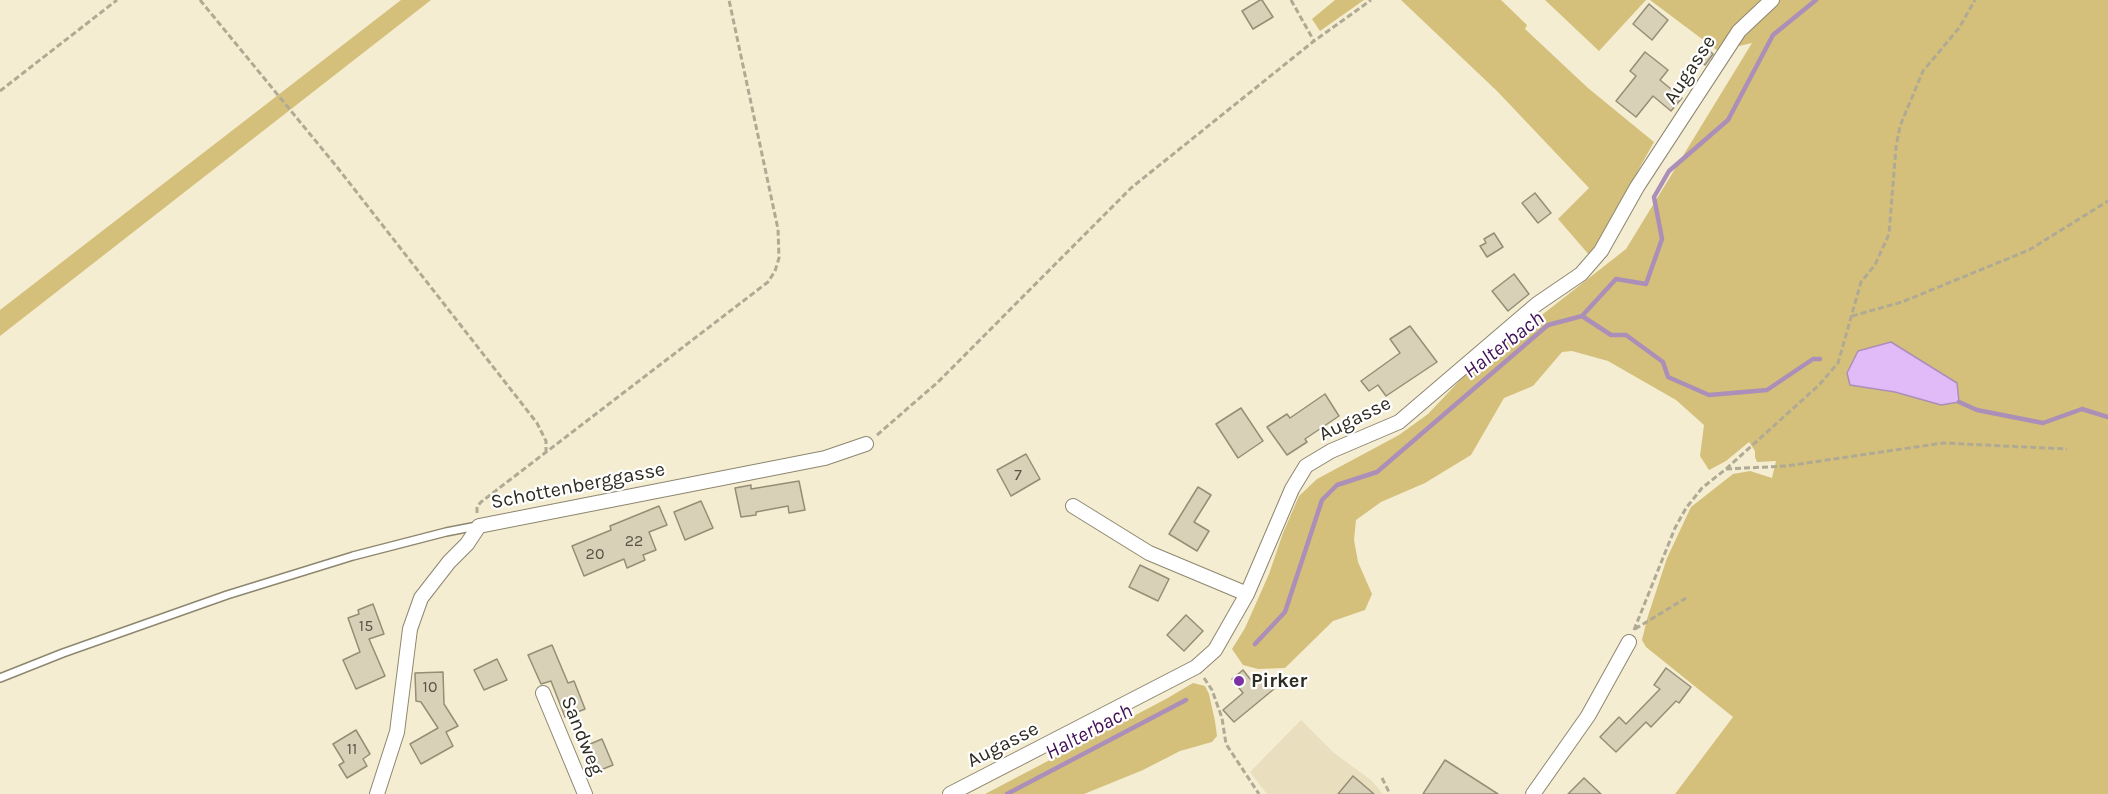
<!DOCTYPE html>
<html>
<head>
<meta charset="utf-8">
<style>
	body { margin:0 }
	canvas { display:block; background:#f4edd2 }
</style>
</head>
<body>
<canvas width="2108" height="794"></canvas>
<script>
const context = document.querySelector('canvas').getContext('2d');
context.lineJoin = 'round';
function paint(path, color) { context.fillStyle = color; context.fill(path, 'evenodd'); }
const toPath = rows => new Path2D(rows.map(r => 'M' + r).join(''));
function strokePath(path, color, width, dash) { context.strokeStyle = color; context.lineWidth = width; context.lineCap = dash ? 'butt' : 'round'; context.setLineDash(dash || []); context.stroke(path); }
function drawText(font, color, halo, rows, align = 'center') {
  context.font = font + ' Karla,sans-serif'; context.lineWidth = 4.5; context.setLineDash([]); context.textBaseline = 'middle'; context.strokeStyle = halo; context.fillStyle = color; for (const [text, x, y, turn = 0] of rows) {
    context.save(); context.translate(x, y); context.rotate((+turn || 0) * Math.PI / 180); context.textAlign = isNaN(turn) ? turn : align; if (halo) context.strokeText(text, 0, 0); context.fillText(text, 0, 0); context.restore();
  }
}
paint(toPath([
	[1301,720,1333,752,1372,781,1383,794,1267,794,1250,772]
]), '#e9dfbf');
paint(toPath([
	[401,0,431,0,0,336,0,310],
	[1335,0,1364,0,1320,31,1312,19],
	[1401,0,1501,0,1527,25,1525,29,1588,88,1654,142,1590,256,1558,219,1589,188,1497,91],
	[1545,0,1646,0,1599,51],
	[1650,0,2108,0,2108,794,1675,794,1733,717,1646,647,1642,640,1647,619,1667,558,1691,507,1733,474,1750,471,1772,478,1776,461,1757,462,1755,457,1755,451,1749,442,1726,461,1709,470,1700,456,1704,425,1676,400,1608,361,1572,351,1562,352,1533,386,1504,398,1471,455,1425,483,1381,502,1356,520,1354,540,1358,562,1372,594,1365,610,1333,621,1285,668,1258,669,1243,665,1232,649,1245,628,1269,574,1283,533,1299,496,1317,479,1399,435,1428,414,1464,376,1626,249,1752,43,1718,51],
	[1957,382,1895,392,1850,385],
	[1193,683,1205,686,1209,694,1215,721,1217,736,1212,742,1180,751,1143,770,1084,794,985,794,1166,699]
]), '#d4c07a');
const water = toPath([
	[1891,342,1957,383,1959,402,1941,405,1895,392,1850,385,1847,373,1858,351,1891,342]
]);
paint(water, '#e1baf8');
strokePath(water, '#ab8fb8', 1.5);
strokePath(toPath([
	[1582,316,1611,335,1626,335,1663,362,1668,377,1709,395,1767,390,1813,359,1820,359],
	[1959,402,1977,410,2043,423,2082,409,2108,417],
	[1255,644,1285,612,1322,500,1337,485,1377,472,1548,325,1582,316,1616,279,1646,284,1662,239,1654,197,1669,171,1728,120,1773,35,1816,0],
	[1007,794,1186,700]
]), '#ab8fb8', 4.5);
const building = toPath([
	[1260,0,1262,0,1273,17,1253,29,1242,11,1260,0],
	[1649,4,1668,20,1652,40,1633,24,1649,4],
	[1704,46,1713,54,1705,65,1695,56,1704,46],
	[1645,52,1668,70,1660,80,1682,98,1671,111,1653,96,1636,117,1616,101,1636,76,1630,71,1645,52],
	[1535,193,1551,213,1538,223,1522,203,1535,193],
	[1494,233,1503,247,1487,257,1480,246,1486,243,1484,239,1494,233],
	[1514,274,1529,294,1508,311,1492,291,1514,274],
	[1410,326,1437,362,1386,396,1378,385,1369,391,1361,381,1400,353,1390,339,1410,326],
	[1325,394,1339,416,1305,439,1307,442,1287,455,1267,427,1287,414,1290,418,1325,394],
	[1241,408,1263,441,1238,458,1216,424,1241,408],
	[1026,454,1040,479,1011,496,997,470,1026,454],
	[799,481,805,510,789,513,788,506,756,512,756,515,741,517,735,488,751,485,751,489,799,481],
	[1198,487,1211,495,1194,522,1209,531,1197,551,1169,534,1198,487],
	[701,501,713,528,685,540,674,512,701,501],
	[659,506,667,525,649,532,656,550,643,555,645,560,627,568,624,559,584,576,572,546,611,530,610,526,659,506],
	[1140,565,1169,579,1158,601,1129,587,1140,565],
	[373,604,384,634,369,639,385,676,356,689,343,660,360,652,348,618,359,614,358,610,373,604],
	[1186,615,1203,631,1184,651,1167,635,1186,615],
	[552,645,568,683,574,681,585,709,565,717,551,681,541,684,528,655,552,645],
	[497,659,507,680,484,690,474,670,497,659],
	[1666,668,1691,687,1679,703,1676,701,1651,727,1646,722,1616,752,1600,737,1619,717,1626,724,1660,689,1654,685,1666,668],
	[1243,670,1254,684,1264,676,1274,689,1234,722,1223,710,1243,693,1232,679,1243,670],
	[443,672,444,704,458,726,446,732,453,746,421,764,410,744,438,728,421,702,416,701,415,673,443,672],
	[356,730,370,754,363,759,367,766,347,778,339,765,344,762,333,744,356,730],
	[602,739,613,765,593,773,583,747,602,739],
	[1445,760,1498,794,1423,794,1445,760],
	[1353,776,1374,794,1338,794,1353,776],
	[1584,778,1601,794,1568,794,1584,778]
]);
paint(building, '#d9d1b7');
strokePath(building, '#958e76', 1.5);
const lane = toPath([
	[0,678,63,653,227,595,353,556,446,532,477,526]
]);
const street = toPath([
	[1073,506,1149,553,1247,594],
	[543,693,585,794],
	[377,794,397,732,410,629,421,598,449,562,467,544,479,526,825,458,866,444],
	[950,794,1196,667,1215,650,1247,594,1292,489,1306,466,1331,451,1399,422,1537,304,1581,274,1601,251,1637,187,1739,31,1772,0],
	[1533,794,1588,716,1629,642]
]);
strokePath(lane, '#8e876f', 10);
strokePath(street, '#8e876f', 16);
strokePath(toPath([
	[200,0,337,167,537,423,546,441,546,451],
	[1291,0,1314,41],
	[0,91,117,0],
	[1852,316,1902,302,2029,250,2108,201],
	[877,435,938,382,1131,188,1314,41,1371,0],
	[1726,469,1819,385,1838,363,1861,282,1875,265,1889,234,1896,147,1900,126,1923,71,1959,28,1975,0],
	[477,513,477,507,481,502,768,282,775,271,779,258,778,229,729,0],
	[1635,629,1686,598],
	[1634,630,1675,528,1686,508,1702,488,1726,469,1786,466,1943,443,2067,449],
	[1204,678,1212,690,1222,718,1226,744,1259,794],
	[1382,778,1390,794]
]), '#b0aa95', 3, [6, 3]);
strokePath(lane, '#fff', 7);
strokePath(street, '#fff', 14);
for (const [x, y, r, color] of [
	[1239,681,6,"#7d30a2"]
]) { const dot = new Path2D(); dot.arc(x, y, r, 0, 2 * Math.PI); context.fillStyle = color; context.fill(dot); strokePath(dot, '#fff', 2); }
drawText('16px', '#595446', null, [
	["7",1018,475],
	["22",634,541],
	["20",595,554],
	["15",366,626],
	["10",430,687],
	["11",352,749]
]);
drawText('20px', '#2e2b21', '#fff', [
	["Augasse",1690,70,-57],
	["Augasse",1355,419,-26],
	["Schottenberggasse",578,486,-11],
	["Sandweg",582,736,68],
	["Augasse",1003,745,-27]
]);
drawText('bold 20px', '#2e2b21', '#fff', [
	["Pirker",1251,681]
], 'left');
drawText('italic 21px', '#411057', '#fff', [
	["Halterbach",1504,345,-38],
	["Halterbach",1089,732,-28]
]);
</script>
</body>
</html>
